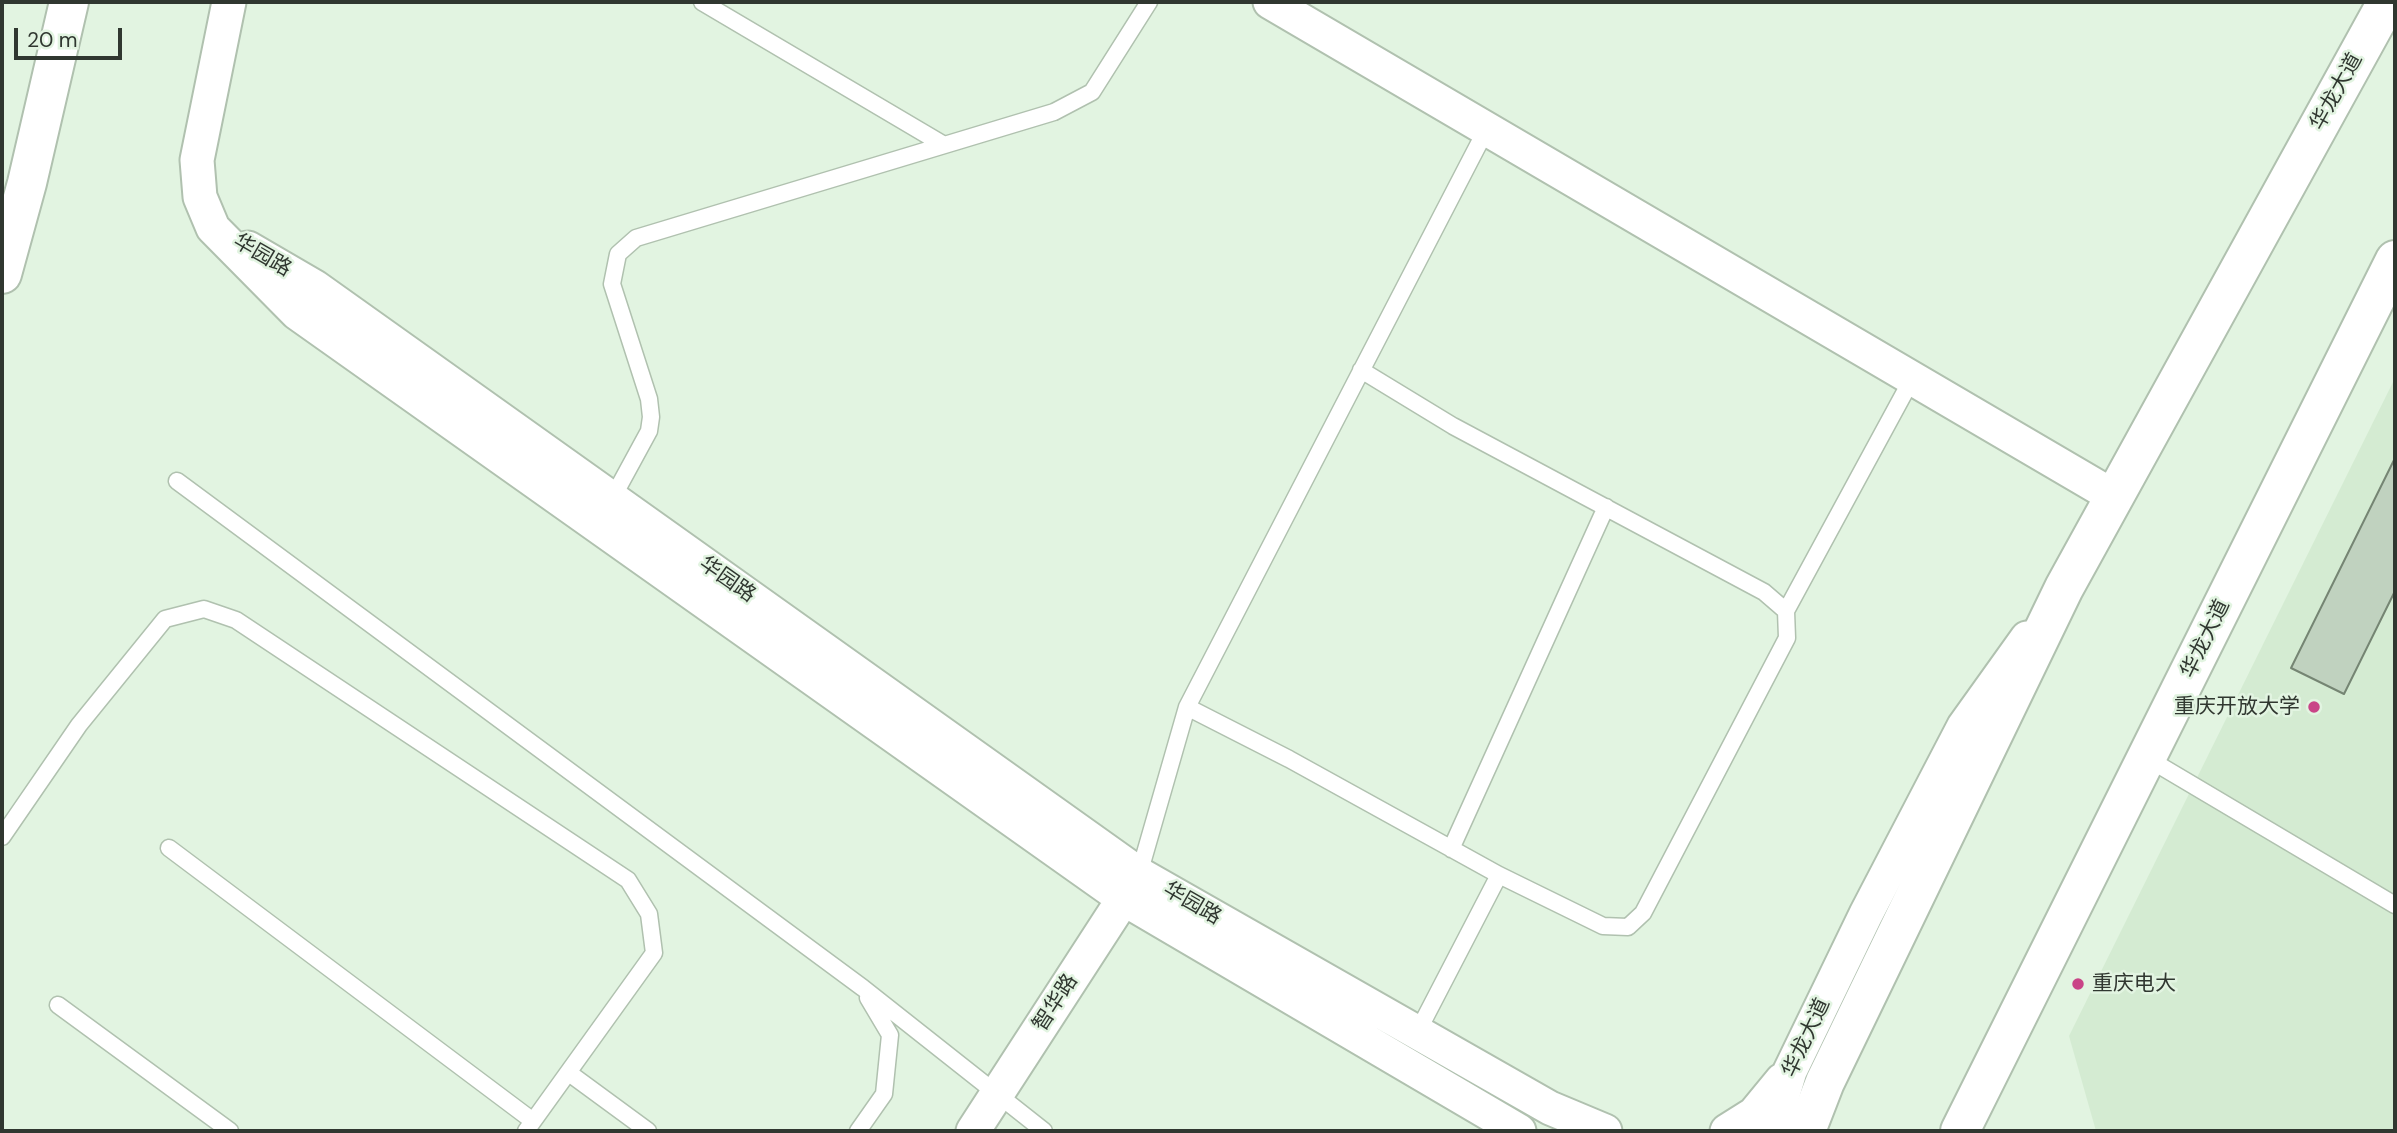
<!DOCTYPE html>
<html>
<head>
<meta charset="utf-8">
<style>
	body { margin:0 }
	#map { position:relative; width:2397px; height:1133px; overflow:hidden; background:#e2f4e1; font-family:"DM Sans",sans-serif }
	canvas { display:block }
	.frame { position:absolute; inset:0; border:4px solid #303730; pointer-events:none }
	.scale { position:absolute; left:14px; top:28px; width:108px; height:32px; box-sizing:border-box; border:4px solid #303730; border-top:0; padding-left:9px; font-size:21px; line-height:24px; white-space:nowrap; color:#303730; -webkit-text-stroke:5px #e2f4e1; paint-order:stroke }
</style>
</head>
<body>
<div id="map">
<canvas width="2397" height="1133"></canvas>
<div class="frame"></div>
<div class="scale">20 m</div>
</div>
<script>
const context = document.querySelector('canvas').getContext('2d');
context.lineJoin = 'round';
function paint(path, color) { context.fillStyle = color; context.fill(path, 'evenodd'); }
const toPath = rows => new Path2D(rows.map(r => 'M' + r).join(''));
function strokePath(path, color, width, dash) { context.strokeStyle = color; context.lineWidth = width; context.lineCap = dash ? 'butt' : 'round'; context.setLineDash(dash || []); context.stroke(path); }
function drawText(font, color, halo, rows, align = 'center') {
  context.font = font + ' "DM Sans","Noto Sans SC",sans-serif'; context.lineWidth = 5; context.setLineDash([]); context.textBaseline = 'middle'; context.strokeStyle = halo; context.fillStyle = color; for (const [text, x, y, turn = 0] of rows) {
    context.save(); context.translate(x, y); context.rotate((+turn || 0) * Math.PI / 180); context.textAlign = isNaN(turn) ? turn : align; if (halo) context.strokeText(text, 0, 0); context.fillText(text, 0, 0); context.restore();
  }
}
paint(toPath([
	[2395,378,2395,1131,2096,1131,2069,1036]
]), '#d4ebd2');
const building = toPath([
	[2395,458,2395,591,2344,694,2291,668,2395,458]
]);
paint(building, '#c0d2bf');
strokePath(building, '#758573', 2);
const service = toPath([
	[702,2,944,145],
	[177,481,863,988,1044,1131],
	[612,499,649,431,651,417,649,399,612,284,618,254,636,238,1054,112,1092,92,1149,2],
	[1786,611,1913,377],
	[1187,707,1289,759,1499,875,1603,926,1628,927,1643,913,1787,638,1786,611,1764,592,1453,426,1361,370],
	[2147,758,2395,905],
	[2,837,79,725,165,619,204,609,236,620,628,880,649,914,654,953,526,1131],
	[169,848,533,1121],
	[1451,849,1606,507],
	[1139,874,1187,707,1487,128],
	[58,1005,230,1131],
	[1416,1035,1499,875],
	[569,1073,648,1131],
	[858,1131,884,1094,890,1035,868,998]
]);
const minor = toPath([
	[229,2,197,160,200,197,213,228,297,313,1124,899,1519,1131],
	[1270,2,2113,496],
	[248,248,315,287,1139,874,1550,1108,1605,1131],
	[973,1131,1135,881],
	[1727,1131,1754,1114,1782,1080],
	[1772,1131,1790,1071,1866,914,1964,726,2027,638]
]);
const primary = toPath([
	[1806,1131,1825,1082,2064,588,2387,2],
	[1960,1131,2395,260]
]);
const motorway = toPath([
	[2,274,27,183,69,2]
]);
strokePath(service, '#b0c1af', 19);
strokePath(minor, '#b0c1af', 37);
strokePath(primary, '#b0c1af', 42);
strokePath(motorway, '#b0c1af', 42);
strokePath(service, '#fff', 16);
strokePath(minor, '#fff', 33);
strokePath(primary, '#fff', 38);
strokePath(motorway, '#fff', 38);
for (const [x, y, r, color] of [
	[2314,707,7,"#c94487"],
	[2078,984,7,"#c94487"]
]) { const dot = new Path2D(); dot.arc(x, y, r, 0, 2 * Math.PI); context.fillStyle = color; context.fill(dot); strokePath(dot, '#e2f4e1', 2.5); }
drawText('21px', '#303730', '#e2f4e1', [
	["华龙大道",2337,92,-61],
	["华园路",262,256,30],
	["华园路",727,580,35],
	["华龙大道",2206,639,-64],
	["华园路",1192,904,30],
	["智华路",1056,1003,-57],
	["华龙大道",1807,1038,-65]
]);
drawText('21px', '#303730', '#e2f4e1', [
	["重庆开放大学",2300,707],
	["重庆电大",2092,984,"left"]
], 'right');
</script>
</body>
</html>
